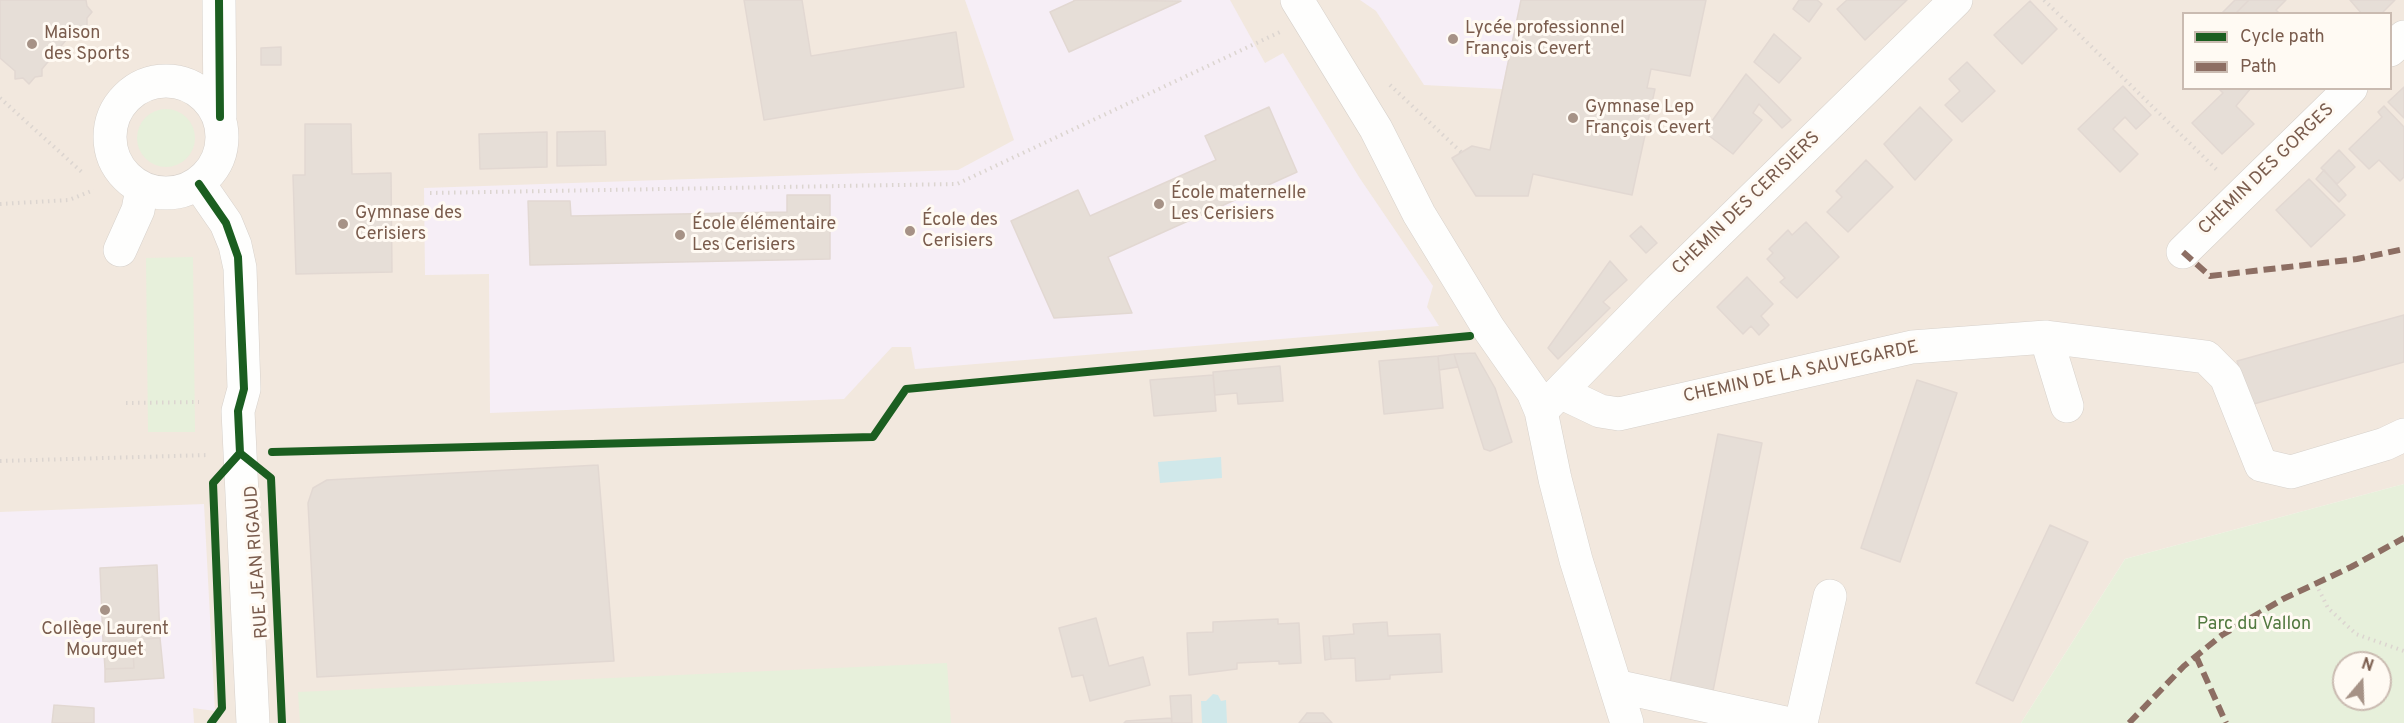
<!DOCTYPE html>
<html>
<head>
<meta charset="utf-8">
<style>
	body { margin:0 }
	#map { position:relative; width:2404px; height:723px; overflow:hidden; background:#f9f5f0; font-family:Overpass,sans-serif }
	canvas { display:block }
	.legend { position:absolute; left:2182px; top:12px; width:210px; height:78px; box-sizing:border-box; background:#fffaf3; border:2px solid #cabbb1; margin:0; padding:8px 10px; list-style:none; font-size:18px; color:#7a5c4d }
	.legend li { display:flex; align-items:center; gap:12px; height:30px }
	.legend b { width:30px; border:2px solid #cabbb1 }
	.north { position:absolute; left:2332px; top:651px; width:60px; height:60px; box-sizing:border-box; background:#fffaf3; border:2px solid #cabbb1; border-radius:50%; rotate:19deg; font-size:16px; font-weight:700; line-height:24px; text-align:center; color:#7a5c4d }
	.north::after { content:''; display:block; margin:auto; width:21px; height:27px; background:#a69286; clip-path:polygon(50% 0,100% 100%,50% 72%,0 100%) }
</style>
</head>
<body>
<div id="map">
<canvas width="2404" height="723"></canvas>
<ul class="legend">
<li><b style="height:8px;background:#1b5e20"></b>Cycle path</li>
<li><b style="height:8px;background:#8d6e63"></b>Path</li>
</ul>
<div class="north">N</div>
</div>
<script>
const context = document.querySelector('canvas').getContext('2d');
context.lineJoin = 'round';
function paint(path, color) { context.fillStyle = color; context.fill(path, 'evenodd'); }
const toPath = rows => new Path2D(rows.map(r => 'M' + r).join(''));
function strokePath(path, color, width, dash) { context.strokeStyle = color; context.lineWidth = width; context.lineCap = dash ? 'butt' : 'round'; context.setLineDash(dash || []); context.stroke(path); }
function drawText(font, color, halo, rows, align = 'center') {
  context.font = font + ' Overpass,sans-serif'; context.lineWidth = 6; context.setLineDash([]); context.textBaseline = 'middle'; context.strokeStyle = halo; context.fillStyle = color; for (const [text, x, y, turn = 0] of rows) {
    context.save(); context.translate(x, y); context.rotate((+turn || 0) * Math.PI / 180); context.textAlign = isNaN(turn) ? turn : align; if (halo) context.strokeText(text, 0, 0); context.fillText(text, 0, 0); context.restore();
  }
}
paint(toPath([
	[0,0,2404,0,2404,484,2125,559,2021,723,0,723],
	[2184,14,2390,14,2390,88,2184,88]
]), '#f2e8de');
paint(toPath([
	[965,0,1230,0,1265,63,1283,53,1359,177,1433,286,1427,307,1439,326,915,369,911,347,892,347,844,399,490,413,489,274,425,275,424,188,958,170,1014,140],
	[1360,0,1521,0,1502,89,1424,85,1376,11],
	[204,504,215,711,193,708,194,723,0,723,0,512]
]), '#f6eef6');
paint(toPath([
	'137 138a29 29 0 1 1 58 0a29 29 0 1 1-58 0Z',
	[193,257,195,432,148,432,146,258],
	[2404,484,2404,723,2021,723,2125,559],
	[2344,663,2380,663,2380,699,2344,699],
	[947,663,951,723,300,723,298,692]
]), '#e7f0db');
paint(toPath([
	[1221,457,1222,478,1160,483,1158,462],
	[1213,694,1218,695,1221,701,1226,700,1227,723,1202,723,1201,701,1206,701]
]), '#d0e8ea');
const building = toPath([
	[0,0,86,0,87,6,92,12,87,18,87,26,77,27,42,69,42,76,35,77,29,84,23,78,15,79,15,71,0,58,0,0],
	[744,0,802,0,811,56,956,32,964,87,764,120,744,0],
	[1521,0,1706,0,1690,76,1651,69,1647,88,1655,89,1632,195,1533,174,1528,196,1476,196,1452,158,1472,146,1490,150,1521,0],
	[1799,0,1817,0,1822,4,1809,22,1793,9,1799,0],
	[1847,0,1907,0,1865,40,1837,9,1847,0],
	[2235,0,2249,0,2235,14,2221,14,2235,0],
	[2249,0,2286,0,2276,10,2280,14,2235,14,2249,0],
	[2350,0,2395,0,2381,14,2362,14,2350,0],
	[1074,1,1074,0,1181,1,1069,52,1050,12,1074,1],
	[2030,1,2057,29,2022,64,1994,35,2030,1],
	[1774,34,1801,58,1779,83,1754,62,1774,34],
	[281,47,281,65,261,65,261,48,281,47],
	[1967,62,1995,91,1962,122,1945,105,1960,91,1949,79,1967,62],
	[1746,74,1791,120,1782,128,1759,104,1753,113,1762,120,1733,154,1704,132,1746,74],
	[2123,86,2151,115,2136,129,2125,117,2113,129,2138,154,2120,172,2078,129,2123,86],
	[2404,87,2404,118,2388,102,2404,87],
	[2218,88,2251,88,2236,106,2254,124,2222,154,2192,123,2223,93,2218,88],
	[2384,106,2404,127,2404,177,2400,181,2379,160,2369,169,2349,149,2382,117,2378,112,2384,106],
	[1269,107,1297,172,1108,257,1132,313,1054,318,1011,221,1078,190,1090,216,1216,160,1205,136,1269,107],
	[1920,107,1952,140,1915,180,1884,144,1920,107],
	[305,124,351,124,352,174,391,173,392,272,296,274,293,175,305,175,305,124],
	[605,131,606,165,557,166,557,132,605,131],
	[547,132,547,167,480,169,479,134,547,132],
	[2339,150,2355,167,2337,184,2321,168,2339,150],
	[1866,160,1893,187,1848,232,1827,212,1842,197,1836,191,1866,160],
	[2324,170,2346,195,2339,202,2316,179,2324,170],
	[2309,179,2345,215,2311,247,2276,210,2309,179],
	[787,195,830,195,830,259,530,265,528,201,570,201,571,216,787,212,787,195],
	[1806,222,1839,257,1797,298,1780,282,1785,278,1767,259,1773,253,1769,249,1788,230,1792,235,1806,222],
	[1641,226,1657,243,1646,253,1630,236,1641,226],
	[1610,261,1627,280,1603,302,1610,308,1558,359,1548,348,1610,261],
	[1747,277,1773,304,1761,316,1769,325,1759,335,1751,326,1743,334,1717,307,1747,277],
	[2404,315,2404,362,2250,405,2237,361,2404,315],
	[1475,353,1495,388,1512,442,1490,451,1484,449,1454,354,1475,353],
	[1454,354,1458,367,1439,370,1438,356,1454,354],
	[1438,356,1443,408,1384,414,1379,361,1438,356],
	[1280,366,1283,401,1238,404,1237,393,1215,395,1213,372,1280,366],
	[1213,375,1216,411,1154,416,1150,380,1213,375],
	[1917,380,1957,393,1900,562,1861,548,1917,380],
	[1718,434,1762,443,1712,696,1669,688,1718,434],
	[598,465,614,661,317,677,308,503,313,488,327,480,598,465],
	[2050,525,2088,542,2013,701,1976,683,2050,525],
	[157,565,160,638,103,642,100,568,157,565],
	[1096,618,1109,666,1143,657,1150,685,1090,701,1083,675,1072,677,1059,628,1096,618],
	[1278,619,1278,624,1299,623,1301,663,1279,664,1279,661,1237,663,1237,669,1189,675,1187,633,1213,632,1213,622,1278,619],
	[1387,622,1388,636,1440,634,1442,672,1390,675,1390,679,1356,681,1355,658,1331,659,1329,636,1354,634,1353,624,1387,622],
	[1323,636,1329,636,1331,659,1325,660,1323,636],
	[160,638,164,678,105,682,105,669,134,668,133,652,104,653,103,642,160,638],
	[133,651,134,668,105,669,104,653,133,651],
	[1191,695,1192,723,1172,723,1170,696,1191,695],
	[54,705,94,708,94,723,52,723,54,705],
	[1307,713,1323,713,1332,723,1299,723,1307,713],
	[1171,718,1172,723,1124,723,1126,721,1171,718]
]);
paint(building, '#e6ded7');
strokePath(building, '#e2d8d2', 1.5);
const minor = toPath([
	[219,0,220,117],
	[1297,0,1376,129,1419,214,1489,329,1533,392,1541,411,1555,479,1576,560,1627,723],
	[2390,50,2404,37],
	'110 137a56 56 0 1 1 112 0a56 56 0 1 1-112 0Z',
	[199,184,226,223,235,245,240,268,244,389,238,411,253,723],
	[120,250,138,210,142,189],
	[2183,252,2351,88],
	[2046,337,2067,406],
	[1560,392,1600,411,1619,414,1912,347,2046,337,2206,357,2226,377,2261,465,2291,472,2385,444,2404,435],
	[1547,405,1659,290,1956,0],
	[1616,686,1786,723],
	[1801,723,1830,596]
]);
strokePath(minor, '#d7d1cb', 34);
strokePath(toPath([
	[2044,0,2219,172],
	[1390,85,1461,152],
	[0,98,84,174],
	[430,193,957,184,1280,32],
	[0,204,69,200,94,190],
	[126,403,199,402],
	[272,452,873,437,906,389,1454,337],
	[0,461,209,455],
	[2316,584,2328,608,2356,634,2404,651]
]), '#dcd5d0', 4, [1.5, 4.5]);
strokePath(minor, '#fefefd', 33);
strokePath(toPath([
	[2183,252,2210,276,2357,259,2404,249],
	[2196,656,2226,723],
	[2129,723,2184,666,2222,635,2283,599,2351,567,2404,538]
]), '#8d6e63', 6, [12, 6]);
strokePath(toPath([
	[219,0,220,117],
	[199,184,226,223,238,257,244,389,238,411,240,453,271,478,282,723],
	[272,452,873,437,906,389,1470,336],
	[211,723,222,708,213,483,240,453]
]), '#1b5e20', 8);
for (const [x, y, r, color] of [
	[1453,39,6,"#a69286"],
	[32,44,6,"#a69286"],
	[1573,118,6,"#a69286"],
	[1159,204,6,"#a69286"],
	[343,224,6,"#a69286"],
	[910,231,6,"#a69286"],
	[680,235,6,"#a69286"],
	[105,610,6,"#a69286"]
]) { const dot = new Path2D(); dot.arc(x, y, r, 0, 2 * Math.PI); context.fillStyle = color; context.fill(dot); strokePath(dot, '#fffaf3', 2); }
drawText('18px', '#7a5c4d', '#fffaf3', [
	["Lycée professionnel",1465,29],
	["François Cevert",1465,50],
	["Maison",44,34],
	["des Sports",44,55],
	["Gymnase Lep",1585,108],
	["François Cevert",1585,129],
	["École maternelle",1171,194],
	["Les Cerisiers",1171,215],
	["Gymnase des",355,214],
	["Cerisiers",355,235],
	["École des",922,221],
	["Cerisiers",922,242],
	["École élémentaire",692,225],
	["Les Cerisiers",692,246],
	["Collège Laurent",105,630,"center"],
	["Mourguet",105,651,"center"]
], 'left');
drawText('18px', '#7a5c4d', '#fffaf3', [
	["CHEMIN DES GORGES",2267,170,-44],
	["CHEMIN DES CERISIERS",1747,204,-44],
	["CHEMIN DE LA SAUVEGARDE",1801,373,-12],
	["RUE JEAN RIGAUD",258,562,-94]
]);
drawText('18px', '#537a41', '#fffaf3', [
	["Parc du Vallon",2254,625]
]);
</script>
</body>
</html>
